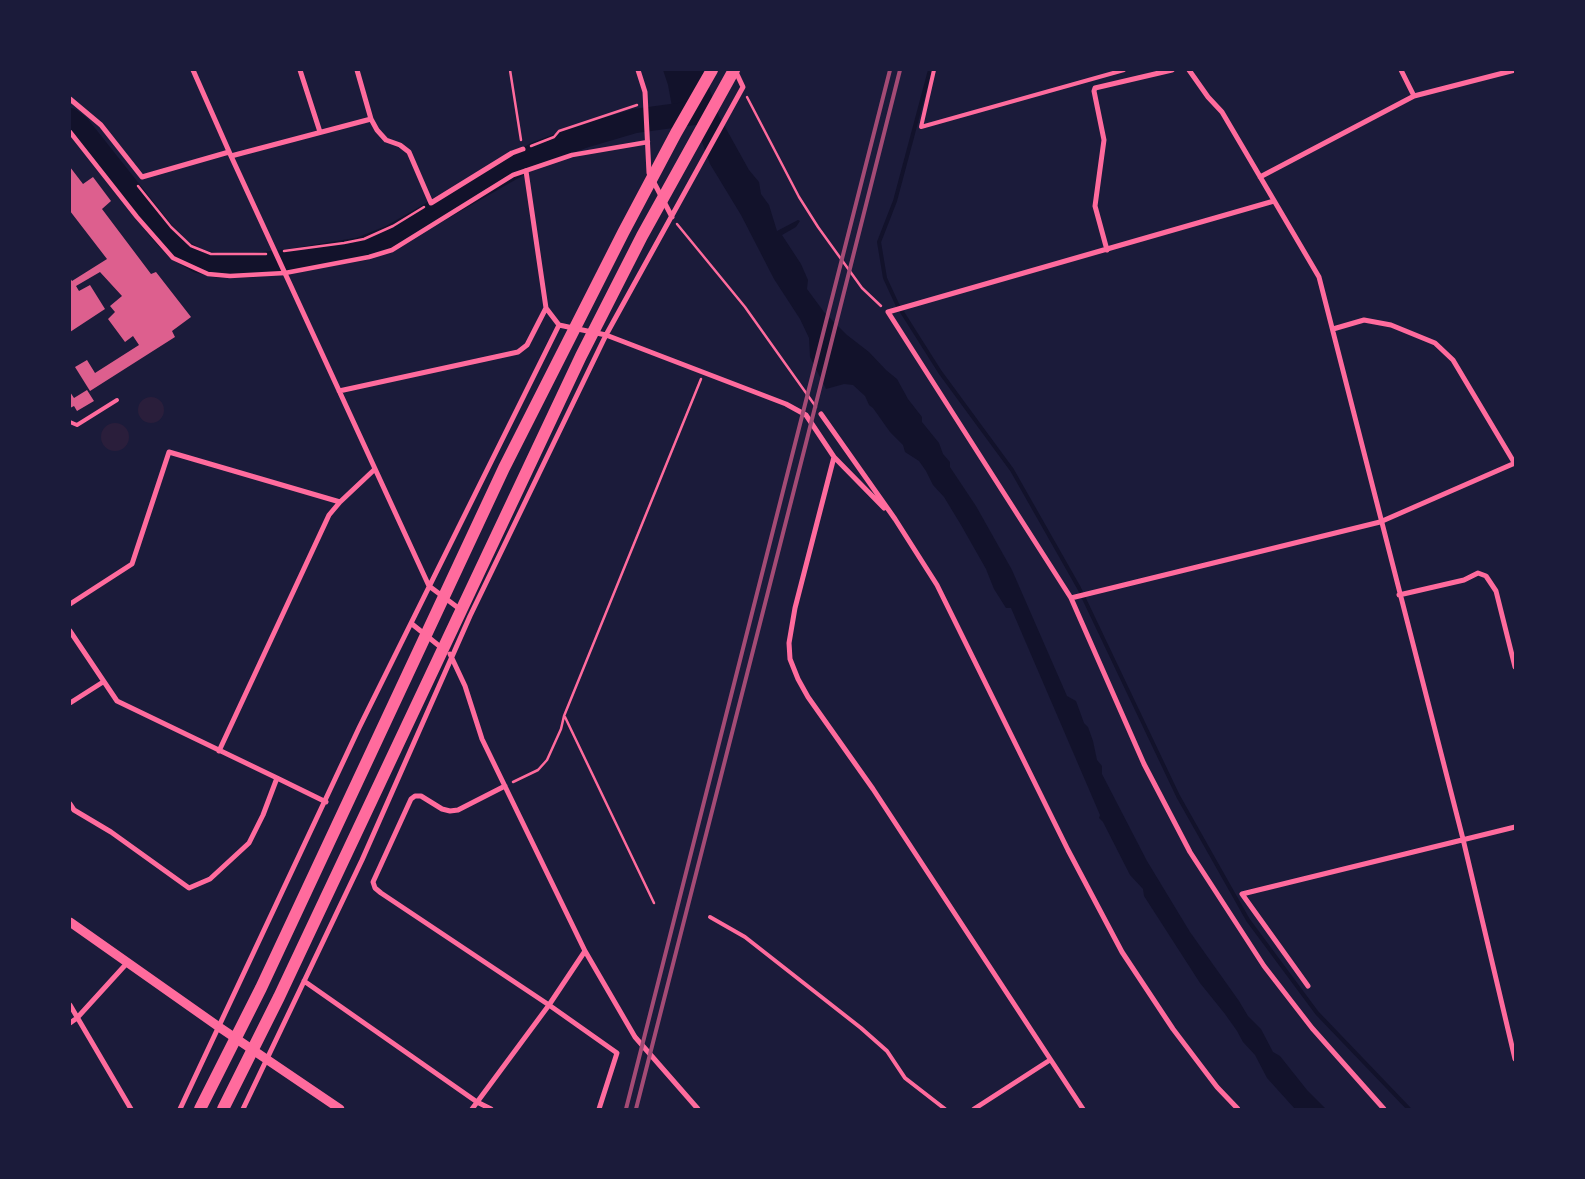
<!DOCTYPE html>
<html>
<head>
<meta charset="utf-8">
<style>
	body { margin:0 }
	#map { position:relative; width:1585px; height:1179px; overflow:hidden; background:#1b1b3a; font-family:Inter,sans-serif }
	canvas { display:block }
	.frame { position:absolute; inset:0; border:71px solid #1b1b3a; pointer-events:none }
</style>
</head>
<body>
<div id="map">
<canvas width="1585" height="1179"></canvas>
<div class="frame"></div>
</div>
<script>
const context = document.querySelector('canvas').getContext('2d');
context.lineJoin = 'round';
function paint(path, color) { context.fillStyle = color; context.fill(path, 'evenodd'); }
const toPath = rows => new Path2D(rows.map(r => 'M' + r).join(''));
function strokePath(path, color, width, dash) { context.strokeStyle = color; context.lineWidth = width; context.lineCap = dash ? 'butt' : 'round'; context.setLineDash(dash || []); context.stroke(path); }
paint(toPath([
	'138 410a13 13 0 1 1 26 0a13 13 0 1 1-26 0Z',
	'101 437a14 14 0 1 1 28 0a14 14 0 1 1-28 0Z'
]), '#2a1e3b');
paint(toPath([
	[663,70,703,70,719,116,749,170,759,182,761,194,769,205,777,231,798,220,800,221,796,227,782,235,801,264,808,280,807,289,824,312,847,335,869,352,886,370,897,379,908,399,922,417,922,422,939,443,943,454,950,462,950,467,976,506,1012,570,1067,696,1076,701,1084,723,1088,727,1093,741,1097,760,1102,766,1102,774,1147,861,1190,932,1239,1001,1248,1016,1261,1029,1273,1052,1280,1056,1307,1090,1326,1109,1295,1109,1267,1078,1255,1055,1243,1042,1237,1031,1225,1014,1200,983,1144,896,1143,889,1130,875,1103,822,1099,818,1100,815,1011,608,1006,608,994,589,986,569,961,525,944,497,933,485,926,471,919,461,905,452,903,445,890,432,873,408,869,405,865,396,853,385,844,384,826,389,810,357,809,338,800,319,774,279,741,215,710,164,693,117,669,121,668,114,673,112,668,85]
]), '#12122b');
strokePath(toPath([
	[930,70,895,201,879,242,885,278,897,304,940,372,1012,470,1079,588,1178,796,1248,920,1317,1013,1409,1109]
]), '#12122b', 4);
strokePath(toPath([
	[70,120,78,126,162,232,178,249,198,261,220,266,247,266,289,261,361,249,391,237,538,153,584,136,635,121,701,112]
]), '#12122b', 24);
paint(toPath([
	[70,167,83,184,93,177,111,201,102,209,151,274,156,272,191,317,172,331,175,337,90,391,75,367,87,360,95,373,139,345,133,336,125,342,108,319,115,312,110,306,122,296,100,272,76,286,79,291,90,285,105,309,70,332,70,278,72,281,107,259,70,211],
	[87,390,94,401,77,411,74,406,70,408,70,392,74,398]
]), '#dd5f8e');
strokePath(toPath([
	[510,70,521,140],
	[747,97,799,197,818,227,862,288,881,306],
	[531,146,554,137,559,131,637,105],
	[138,186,171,227,191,246,211,254,266,254],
	[677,224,745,307,816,407],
	[284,251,344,243,364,239,393,226,424,207],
	[565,717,654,903],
	[513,782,538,770,547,760,561,729,564,716,701,379]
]), '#ff6b9d', 2.5);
strokePath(toPath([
	[934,70,921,127,1124,70],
	[70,422,77,425,117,400],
	[710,917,745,937,861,1028,887,1051,905,1078,945,1109]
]), '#ff6b9d', 4);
strokePath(toPath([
	[70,132,137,217,173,258,208,274,230,276,285,273,369,257,392,250,513,175,572,155,648,142]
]), '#ff6b9d', 4.5);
strokePath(toPath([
	[193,70,231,156,429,586,461,610],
	[300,70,320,132],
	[357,70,371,119,377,130,386,140,400,145,409,152,431,203,512,153,523,149],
	[638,70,645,92,649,173,672,217],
	[1189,70,1208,97,1222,112,1319,277,1463,839,1515,1059],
	[1401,70,1414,96],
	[70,99,101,125,142,177,229,152],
	[231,156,371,119],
	[526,171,546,308,559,325,606,335,786,404,806,415,834,457,795,608,789,643,790,659,798,679,808,697,873,789,1083,1109],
	[1260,177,1414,96,1515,70],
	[1274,201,888,312,1071,598,1144,764,1190,852,1264,966,1312,1028,1384,1109],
	[1107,250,1095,206,1104,140,1094,91,1095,88,1172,70],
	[1333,329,1364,320,1391,325,1435,343,1453,360,1515,464],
	[339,391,518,352,527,345,546,308],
	[821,414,895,519,937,585,1068,850,1122,952,1173,1029,1217,1087,1238,1109],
	[834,457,884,508],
	[1399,595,1464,580,1478,573,1486,576,1496,591,1515,667],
	[1071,598,1380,522,1515,463],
	[70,604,132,564,169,452,340,502,375,469],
	[412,624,443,649],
	[70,631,117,701,277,778],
	[450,654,465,686,482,739,585,951,635,1037,698,1109],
	[70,703,103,682],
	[219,751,329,515,340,502],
	[505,786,458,810,450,811,442,809,421,796,415,796,411,799,373,882,375,888,381,893,549,1005,617,1053,599,1109],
	[70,804,74,810,111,832,189,888,210,879,249,843,263,815,277,778,326,802],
	[304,981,477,1102,491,1109],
	[1308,986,1242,894,1515,827],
	[70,1005,131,1109],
	[70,1023,77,1018,128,962],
	[180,1109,359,728,559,325],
	[243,1109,362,860,470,616,606,335,743,87,735,70],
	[472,1109,549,1005,585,951],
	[974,1109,1050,1060]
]), '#ff6b9d', 5);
strokePath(toPath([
	[70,922,219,1027,340,1109]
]), '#ff6b9d', 9);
strokePath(toPath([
	[200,1109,261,988,504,468,623,233,676,133,712,70],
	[223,1109,279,997,581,356,642,236,734,70]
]), '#ff6b9d', 12);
strokePath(toPath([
	[626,1109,890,70],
	[636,1109,806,443,900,70]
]), '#a44b75', 4);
</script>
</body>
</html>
